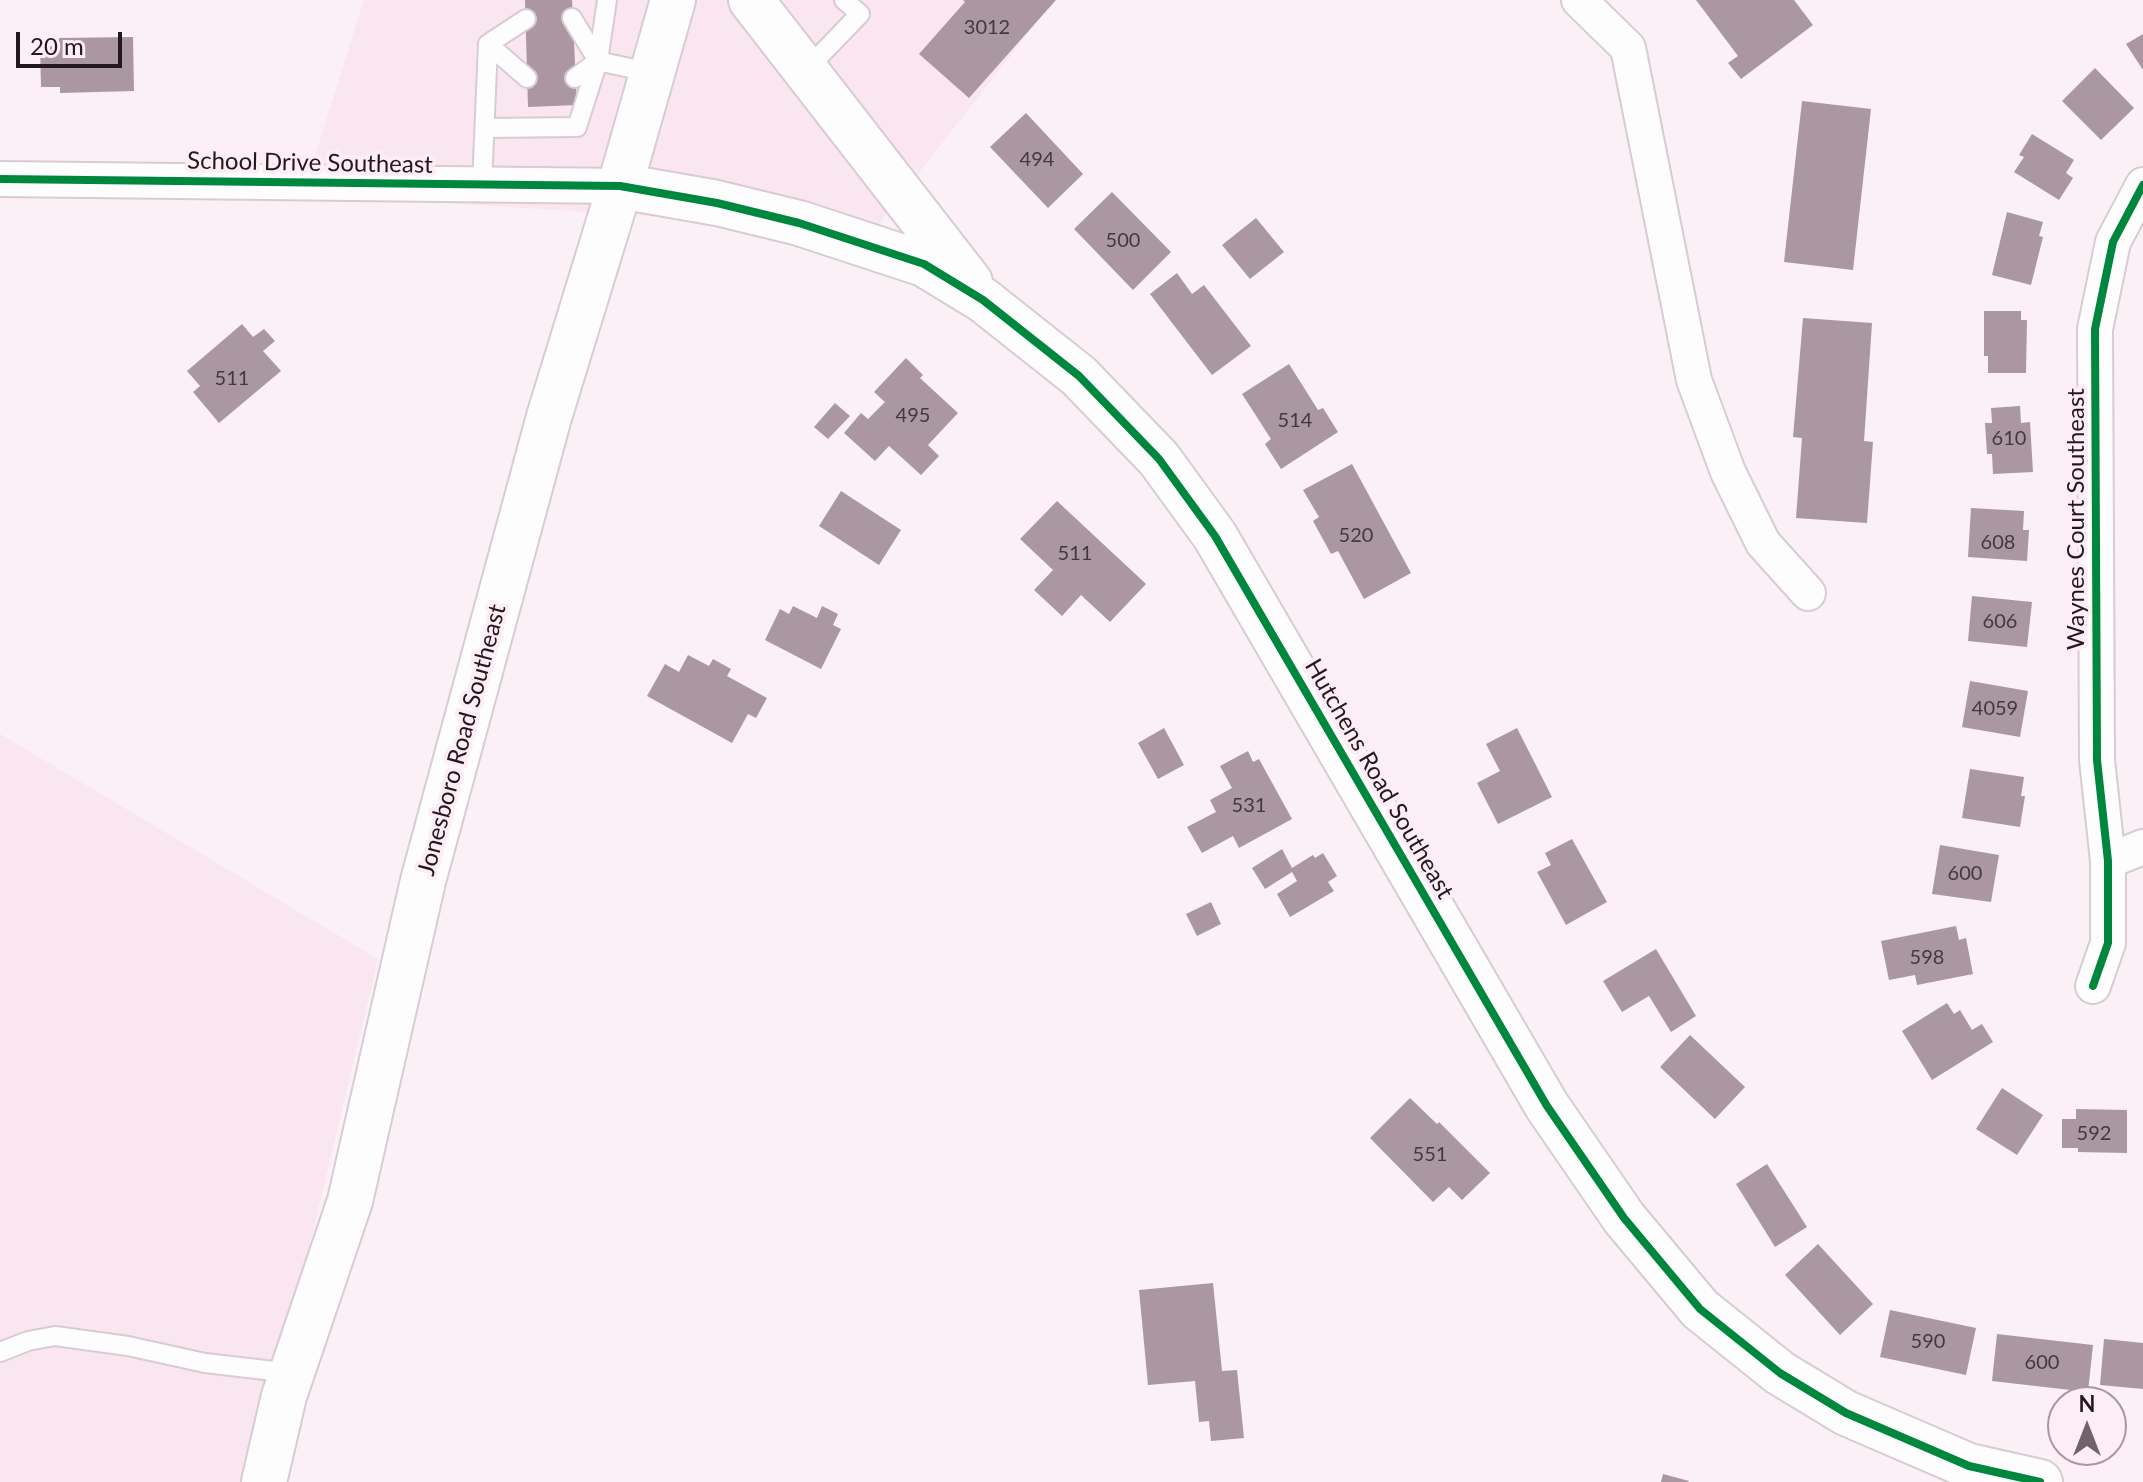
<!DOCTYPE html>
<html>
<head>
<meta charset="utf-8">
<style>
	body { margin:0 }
	#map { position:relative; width:2143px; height:1482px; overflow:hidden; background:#faf0f5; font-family:Lato,sans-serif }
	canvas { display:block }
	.north { position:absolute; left:2047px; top:1386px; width:80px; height:80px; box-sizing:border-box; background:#fdedf4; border:2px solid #a7979e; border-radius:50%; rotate:0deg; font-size:22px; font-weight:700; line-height:32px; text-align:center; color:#25171e }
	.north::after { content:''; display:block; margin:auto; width:28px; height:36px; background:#706369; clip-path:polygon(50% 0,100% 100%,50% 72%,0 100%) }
	.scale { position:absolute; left:16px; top:32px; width:106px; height:36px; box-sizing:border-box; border:4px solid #25171e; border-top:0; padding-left:10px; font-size:24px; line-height:28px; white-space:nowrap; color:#25171e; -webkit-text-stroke:6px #fdedf4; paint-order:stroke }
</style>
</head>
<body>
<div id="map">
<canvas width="2143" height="1482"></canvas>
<div class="north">N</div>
<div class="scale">20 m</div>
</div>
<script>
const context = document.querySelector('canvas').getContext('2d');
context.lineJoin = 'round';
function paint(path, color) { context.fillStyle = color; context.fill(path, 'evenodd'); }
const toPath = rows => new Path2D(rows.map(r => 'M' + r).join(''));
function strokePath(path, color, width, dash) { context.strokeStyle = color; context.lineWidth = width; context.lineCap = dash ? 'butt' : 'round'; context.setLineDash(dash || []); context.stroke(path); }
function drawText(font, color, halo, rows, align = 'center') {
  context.font = font + ' Lato,sans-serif'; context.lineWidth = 8; context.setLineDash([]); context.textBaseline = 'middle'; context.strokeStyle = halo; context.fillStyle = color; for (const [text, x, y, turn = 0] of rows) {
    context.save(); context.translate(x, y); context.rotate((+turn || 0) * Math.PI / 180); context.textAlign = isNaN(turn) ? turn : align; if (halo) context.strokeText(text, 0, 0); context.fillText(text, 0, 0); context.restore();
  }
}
paint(toPath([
	[364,0,1054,0,874,230,303,194],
	[0,734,378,959,253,1482,0,1482]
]), '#fae6f0');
paint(toPath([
	[525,0,572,0,577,105,528,107],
	[963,0,1056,0,969,98,919,54,965,2],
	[1696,0,1794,0,1813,25,1741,79,1728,63,1738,56],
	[2143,34,2143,70,2126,44],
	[133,37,134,91,60,93,60,87,41,87,40,47,59,46,59,38],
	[2095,68,2134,108,2101,140,2062,101],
	[1802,101,1871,109,1853,270,1784,262],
	[1026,113,1083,174,1048,208,990,147],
	[2032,134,2074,160,2066,173,2073,178,2059,200,2014,172,2024,157,2019,155],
	[1112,192,1171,252,1133,290,1074,229],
	[2007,212,2043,222,2039,236,2043,237,2031,285,1992,275],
	[1256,218,1284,252,1250,279,1222,245],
	[1177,273,1192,294,1204,285,1251,346,1212,375,1150,294],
	[1984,311,2021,311,2021,320,2027,320,2026,373,1988,373,1988,356,1984,356],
	[1803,318,1872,323,1864,441,1873,442,1867,523,1796,518,1802,438,1793,437],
	[242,324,253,337,264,329,275,341,263,351,281,371,219,423,193,392,200,386,187,371],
	[906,358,923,375,920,378,958,413,928,445,939,456,921,475,889,446,875,461,844,433,861,413,868,419,885,402,874,392],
	[1289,364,1318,410,1323,408,1338,432,1281,469,1265,444,1271,439,1242,394],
	[835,403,850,416,828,439,814,427],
	[2020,406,2021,423,2030,422,2033,472,1993,474,1992,454,1987,454,1985,423,1992,423,1991,408],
	[1352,464,1411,573,1364,599,1338,551,1331,554,1313,521,1319,517,1303,490],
	[841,491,901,530,879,565,819,526],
	[1057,501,1146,584,1110,622,1081,595,1062,616,1034,590,1053,570,1020,539],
	[1971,508,2024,511,2023,530,2029,530,2027,561,1968,557],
	[1972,596,2032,602,2027,647,1968,641],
	[793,606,817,618,822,606,838,614,833,625,841,629,821,669,765,640,780,609,789,614],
	[688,655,709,666,713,659,731,669,727,676,767,698,756,718,748,714,732,743,647,696,665,664,679,672],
	[1970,681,2028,691,2020,737,1962,727],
	[1164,728,1184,765,1158,779,1138,743],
	[1517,728,1552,797,1498,824,1477,783,1500,771,1486,744],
	[1248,751,1253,762,1259,759,1292,819,1239,848,1233,836,1202,853,1187,827,1216,812,1210,800,1232,788,1220,766],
	[1970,769,2024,777,2021,796,2025,796,2020,827,1962,818],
	[1572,839,1607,902,1566,925,1537,872,1551,865,1545,853],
	[1940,845,1999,855,1991,902,1932,894],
	[1282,849,1292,868,1313,855,1315,858,1323,853,1337,876,1328,882,1334,891,1290,917,1277,894,1297,881,1292,872,1265,889,1252,868],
	[1211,902,1221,924,1197,936,1186,914],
	[1956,926,1959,940,1966,938,1973,974,1917,985,1915,975,1889,980,1881,941],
	[1656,949,1696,1016,1671,1032,1649,996,1622,1012,1603,981],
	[1947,1003,1954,1014,1960,1010,1972,1030,1982,1024,1993,1042,1932,1080,1902,1031],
	[1690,1035,1745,1087,1715,1119,1660,1067],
	[2002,1088,2043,1115,2017,1155,1976,1129],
	[1410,1098,1437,1124,1439,1122,1490,1173,1462,1200,1449,1187,1433,1202,1370,1138],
	[2076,1109,2127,1110,2127,1153,2078,1152,2078,1148,2062,1148,2062,1119,2076,1119],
	[1767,1164,1807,1227,1775,1247,1736,1184],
	[1818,1244,1873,1304,1840,1335,1785,1275],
	[1213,1283,1222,1371,1237,1370,1244,1438,1211,1441,1209,1421,1199,1422,1195,1381,1148,1385,1139,1290],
	[1890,1310,1976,1328,1966,1375,1880,1357],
	[1997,1334,2093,1345,2088,1392,1992,1381],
	[2104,1339,2143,1343,2143,1389,2100,1385],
	[1663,1474,1689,1481,1688,1482,1661,1482]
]), '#ab97a2');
const lane = toPath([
	[572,18,598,61,652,73],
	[488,44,527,78],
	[806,70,860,14,844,0],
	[575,78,598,61],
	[485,128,577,127,598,61,607,0],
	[482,185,488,44,526,19],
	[0,1352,28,1341,55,1336,128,1346,205,1363,291,1373]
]);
const street = toPath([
	[1579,0,1628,48,1694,380,1728,472,1763,543,1808,593],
	[0,179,620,186],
	[2108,861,2143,847],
	[2093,986,2108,943,2108,861,2097,760,2095,329,2113,242,2143,185]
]);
const secondary = toPath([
	[751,0,970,282],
	[620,186,717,203,799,223,924,264,983,300,1079,376,1159,459,1215,536,1547,1106,1624,1218,1700,1309,1780,1373,1846,1413,1969,1466,2040,1482],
	[264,1482,284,1396,350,1201,423,881,549,417,620,186,673,0]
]);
strokePath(lane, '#d8cbd1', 22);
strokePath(street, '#d8cbd1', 38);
strokePath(secondary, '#d8cbd1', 48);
strokePath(lane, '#fefdfe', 18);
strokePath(street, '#fefdfe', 34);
strokePath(secondary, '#fefdfe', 44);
strokePath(toPath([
	[0,179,620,186,717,203,799,223,924,264,983,300,1079,376,1159,459,1215,536,1547,1106,1624,1218,1700,1309,1780,1373,1846,1413,1969,1466,2040,1482],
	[2093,986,2108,943,2108,861,2097,760,2095,329,2113,242,2143,185]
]), '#00873e', 8);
drawText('20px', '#46373f', null, [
	["3012",987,28],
	["494",1037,160],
	["500",1123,241],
	["511",232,379],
	["495",913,416],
	["514",1295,421],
	["610",2009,439],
	["520",1356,536],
	["608",1998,543],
	["511",1075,554],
	["606",2000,622],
	["4059",1995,709],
	["531",1249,806],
	["600",1965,874],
	["598",1927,958],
	["592",2094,1134],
	["551",1430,1155],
	["590",1928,1342],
	["600",2042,1363]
]);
drawText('24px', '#25171e', '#fdedf4', [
	["School Drive Southeast",310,163,1],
	["Waynes Court Southeast",2076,519,-90],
	["Jonesboro Road Southeast",462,740,-75],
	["Hutchens Road Southeast",1379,779,60]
]);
</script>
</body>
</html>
